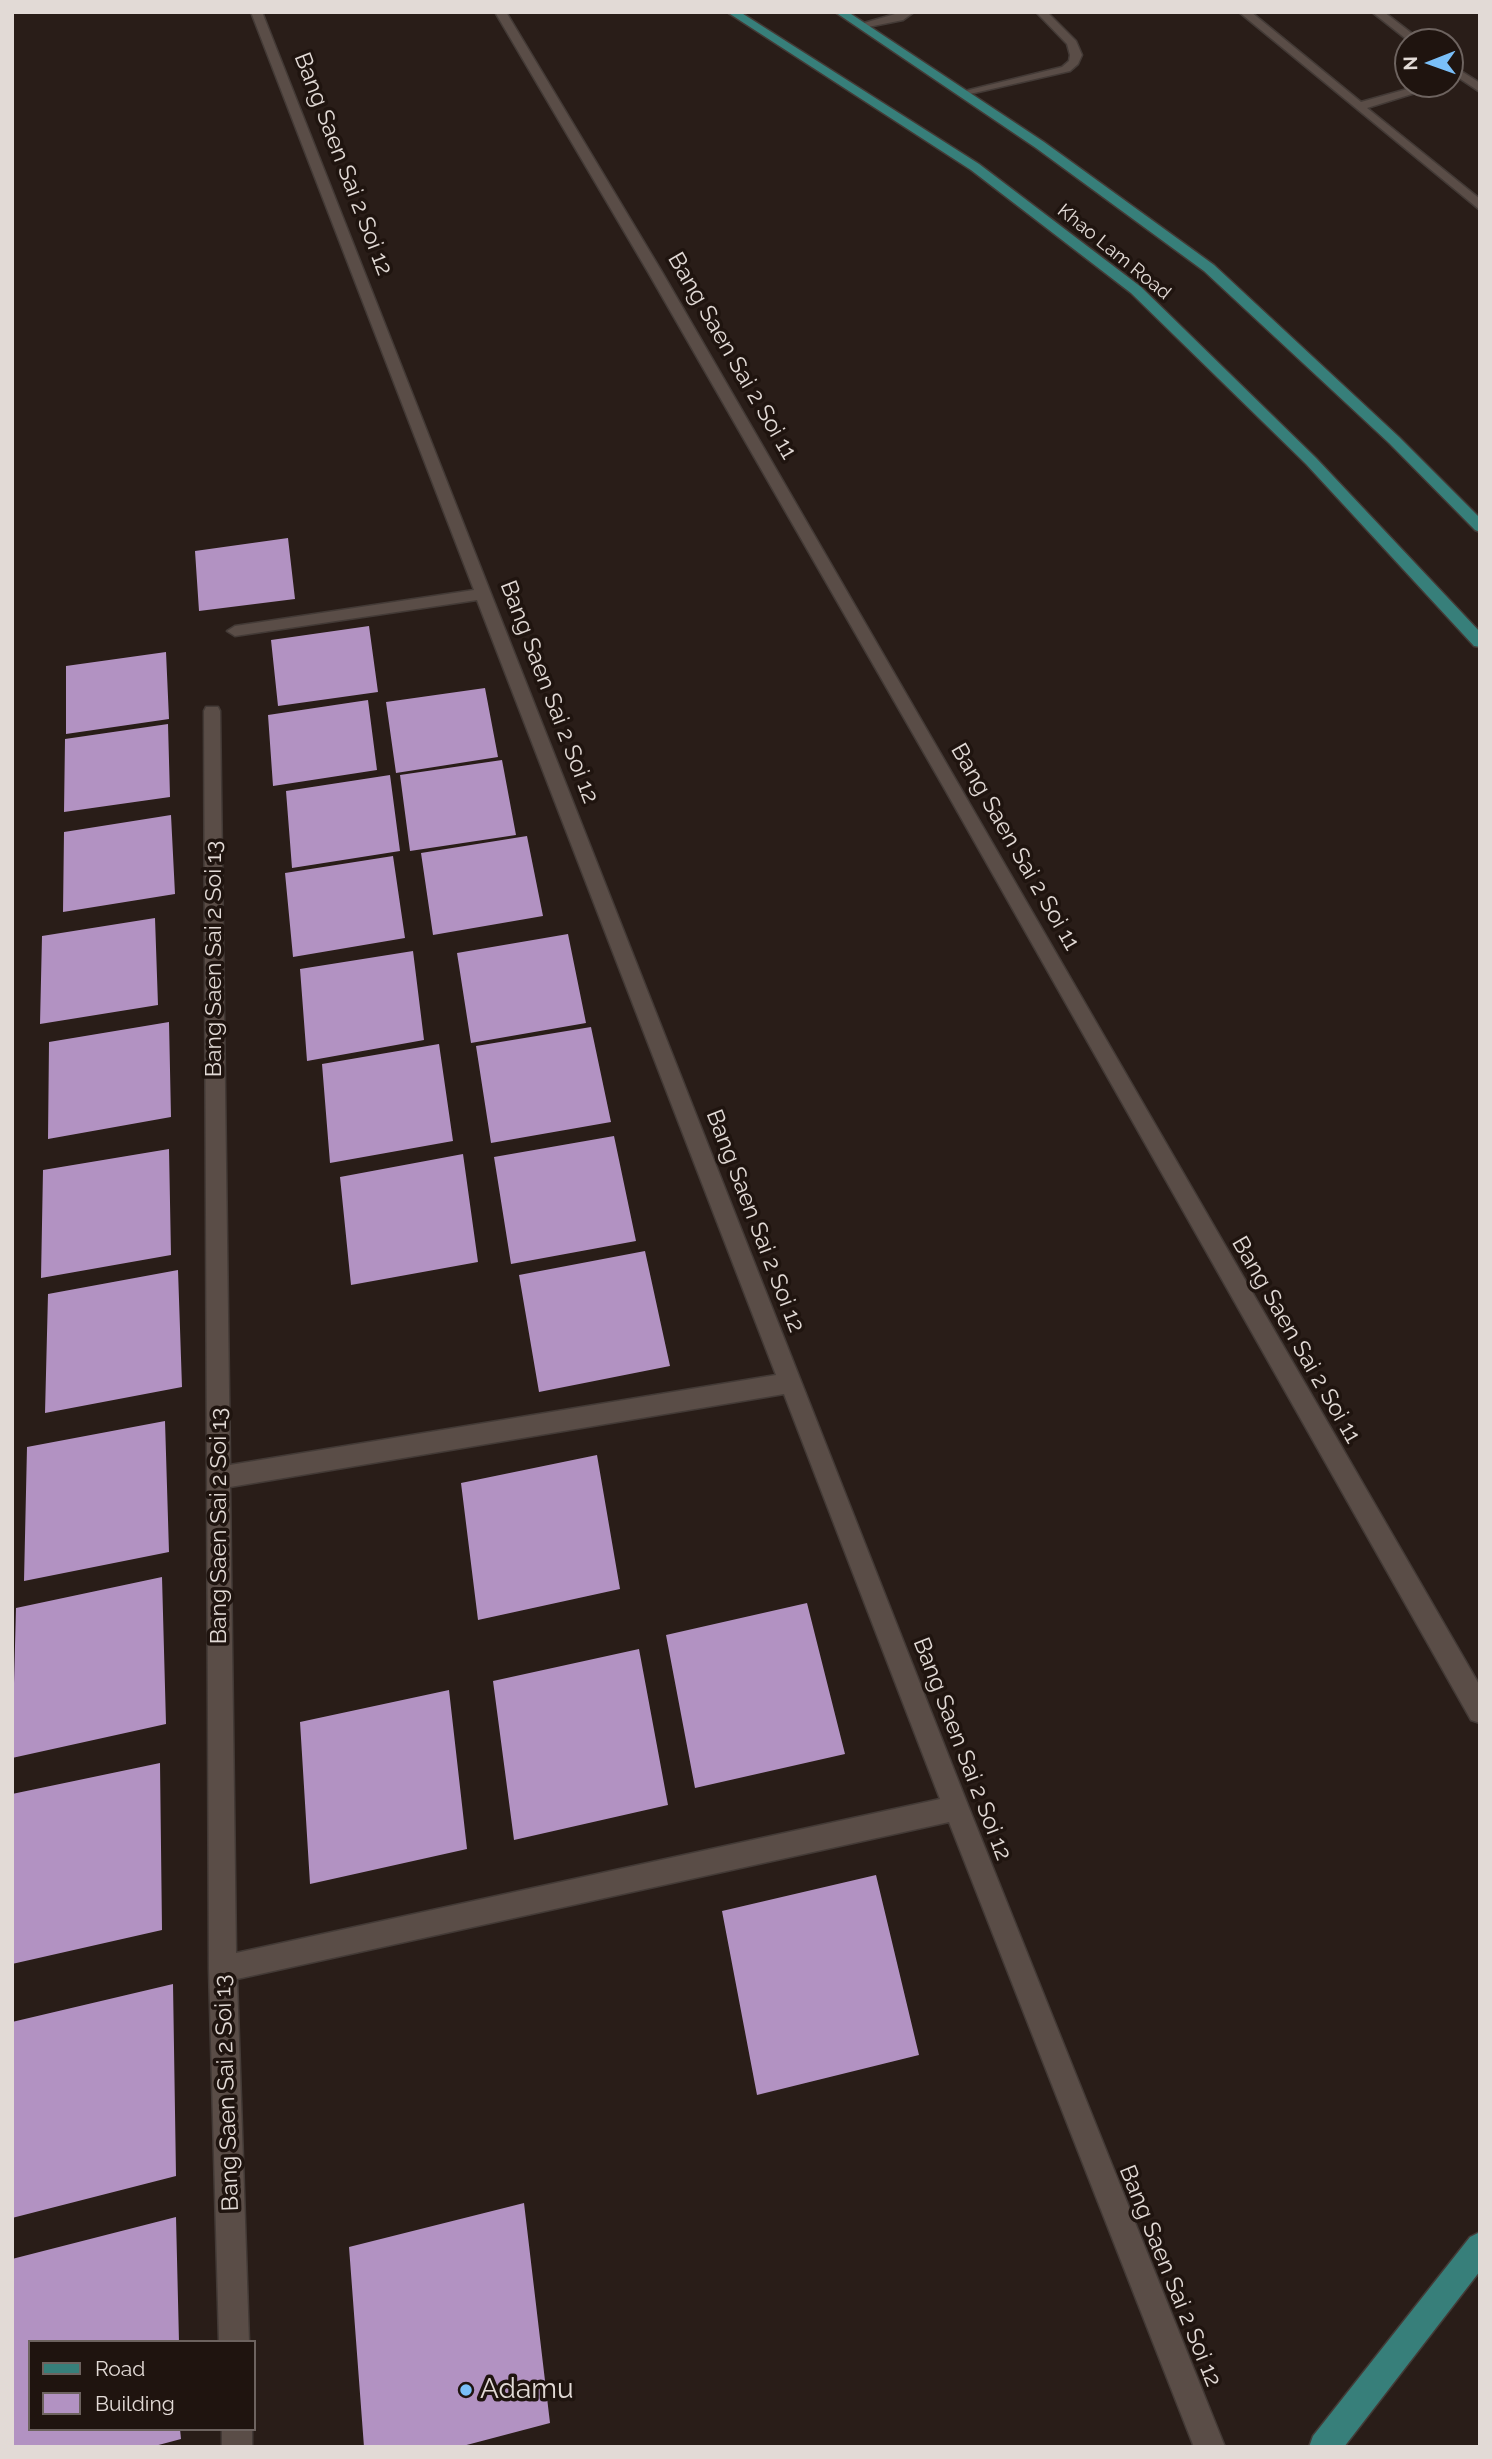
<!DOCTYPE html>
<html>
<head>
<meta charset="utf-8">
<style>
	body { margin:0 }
	#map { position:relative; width:1492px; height:2459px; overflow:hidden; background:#291d18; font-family:Raleway,sans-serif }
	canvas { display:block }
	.frame { position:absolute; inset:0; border:14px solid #e2dad6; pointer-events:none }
	.legend { position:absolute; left:28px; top:2340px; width:228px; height:91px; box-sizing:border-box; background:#1f140f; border:2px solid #6d635f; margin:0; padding:9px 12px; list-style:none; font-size:21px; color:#e2dad6 }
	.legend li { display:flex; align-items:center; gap:14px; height:35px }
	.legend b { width:35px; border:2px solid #6d635f }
	.north { position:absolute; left:1394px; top:28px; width:70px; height:70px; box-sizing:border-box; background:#1f140f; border:2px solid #6d635f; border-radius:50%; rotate:269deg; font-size:19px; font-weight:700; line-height:28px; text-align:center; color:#e2dad6 }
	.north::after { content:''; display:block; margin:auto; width:24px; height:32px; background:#7abff8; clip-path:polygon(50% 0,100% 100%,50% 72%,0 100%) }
</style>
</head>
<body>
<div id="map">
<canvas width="1492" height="2459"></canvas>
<div class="frame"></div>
<ul class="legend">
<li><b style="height:9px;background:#377f7a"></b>Road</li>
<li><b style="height:19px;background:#b292c2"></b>Building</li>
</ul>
<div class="north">N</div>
</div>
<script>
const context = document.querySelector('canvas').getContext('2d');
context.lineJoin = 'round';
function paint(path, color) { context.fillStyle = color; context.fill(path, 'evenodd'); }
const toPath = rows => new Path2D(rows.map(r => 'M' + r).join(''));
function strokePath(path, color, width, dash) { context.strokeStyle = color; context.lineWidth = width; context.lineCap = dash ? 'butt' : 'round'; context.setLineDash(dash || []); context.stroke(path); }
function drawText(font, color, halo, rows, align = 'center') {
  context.font = font + ' Raleway,sans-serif'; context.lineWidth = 7; context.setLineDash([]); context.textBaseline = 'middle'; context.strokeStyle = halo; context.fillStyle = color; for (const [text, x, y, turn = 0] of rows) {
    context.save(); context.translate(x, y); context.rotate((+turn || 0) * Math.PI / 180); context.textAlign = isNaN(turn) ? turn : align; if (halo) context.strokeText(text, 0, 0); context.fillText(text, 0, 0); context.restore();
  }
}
paint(toPath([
	[288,538,295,599,199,611,195,551],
	[369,626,378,692,278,706,271,640],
	[166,652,169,719,66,734,66,666],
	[485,688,498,757,396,773,386,702],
	[368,700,377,770,273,786,268,715],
	[168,724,170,797,64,812,65,739],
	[502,760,516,835,410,851,400,775],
	[390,775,400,851,292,868,286,791],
	[171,815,175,894,63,912,64,832],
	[527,836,543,916,433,935,421,853],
	[393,856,405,938,293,957,285,873],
	[155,918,158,1005,40,1024,42,936],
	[568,934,586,1023,471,1043,457,953],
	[413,951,424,1040,307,1061,300,969],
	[169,1022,171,1117,48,1139,49,1042],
	[591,1027,611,1122,491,1143,476,1046],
	[439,1044,453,1141,330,1163,322,1064],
	[614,1136,636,1241,511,1264,494,1157],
	[169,1149,171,1255,41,1278,43,1170],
	[463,1154,478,1262,351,1285,340,1177],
	[645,1251,670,1366,539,1392,519,1275],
	[178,1270,182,1387,45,1413,48,1294],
	[165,1421,169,1552,24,1581,27,1447],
	[597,1455,620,1589,478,1620,461,1483],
	[162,1577,166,1724,12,1758,16,1608],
	[807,1603,845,1754,695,1788,666,1635],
	[639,1649,668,1805,514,1840,493,1681],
	[449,1690,467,1849,310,1884,300,1722],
	[160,1763,162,1930,12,1964,12,1794],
	[876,1875,919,2055,757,2095,722,1911],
	[173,1984,176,2176,12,2218,12,2022],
	[524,2203,550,2423,459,2447,364,2447,349,2247],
	[176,2217,179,2342,30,2342,30,2429,180,2429,181,2439,151,2447,12,2447,12,2259]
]), '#b292c2');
const minor = toPath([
	[251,12,262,12,969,1808,1225,2447,1194,2447,949,1822,237,1979,249,2342,219,2342,209,1969,204,711,206,707,218,707,220,711,230,1465,776,1375,477,600,235,636,227,631,235,626,474,590,251,12],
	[784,1394,940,1799,236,1953,230,1487,784,1394],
	[495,12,506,12,662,272,1480,1686,1480,1723,1471,1720,943,786,648,272,495,12],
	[902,12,914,12,903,20,863,28,857,25,902,12],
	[1036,12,1047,12,1076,41,1082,55,1078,64,1070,71,961,96,961,92,1062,67,1069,61,1070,55,1067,44,1036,12],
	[1239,12,1251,12,1361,102,1425,84,1444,84,1367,108,1480,199,1480,210,1239,12],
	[1372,12,1384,12,1423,42,1410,42,1372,12],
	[1450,64,1480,83,1480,92,1450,72,1450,64],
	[222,2429,252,2429,252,2447,222,2447,222,2429]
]);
const major = toPath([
	[727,12,740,12,979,164,1141,287,1316,458,1480,632,1480,647,1474,646,1306,464,1131,293,971,170,727,12],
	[835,12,848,12,1044,142,1214,265,1399,437,1480,518,1480,532,1475,530,1389,443,1204,271,1036,148,835,12],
	[1480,2232,1480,2271,1344,2447,1309,2447,1313,2436,1470,2237,1480,2232]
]);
strokePath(minor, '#433a36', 3);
strokePath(major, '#433a36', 3);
paint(minor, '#5a4d47');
paint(major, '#377f7a');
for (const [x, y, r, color] of [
	[466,2390,7,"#7abff8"]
]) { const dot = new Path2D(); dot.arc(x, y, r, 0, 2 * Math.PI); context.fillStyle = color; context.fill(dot); strokePath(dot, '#1f140f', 2.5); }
drawText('19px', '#e2dad6', '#1f140f', [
	["Khao Lam Road",1114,252,39]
]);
drawText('23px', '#e2dad6', '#1f140f', [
	["Bang Saen Sai 2 Soi 12",343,164,69],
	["Bang Saen Sai 2 Soi 11",732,356,60],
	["Bang Saen Sai 2 Soi 12",549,692,69],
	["Bang Saen Sai 2 Soi 11",1015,847,60],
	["Bang Saen Sai 2 Soi 13",214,959,-90],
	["Bang Saen Sai 2 Soi 12",755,1221,69],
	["Bang Saen Sai 2 Soi 11",1296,1340,60],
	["Bang Saen Sai 2 Soi 13",219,1526,-90],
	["Bang Saen Sai 2 Soi 12",962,1749,69],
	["Bang Saen Sai 2 Soi 13",227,2093,-92],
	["Bang Saen Sai 2 Soi 12",1170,2276,68]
]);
drawText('28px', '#e2dad6', '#1f140f', [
	["Adamu",480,2390]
], 'left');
</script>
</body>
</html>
